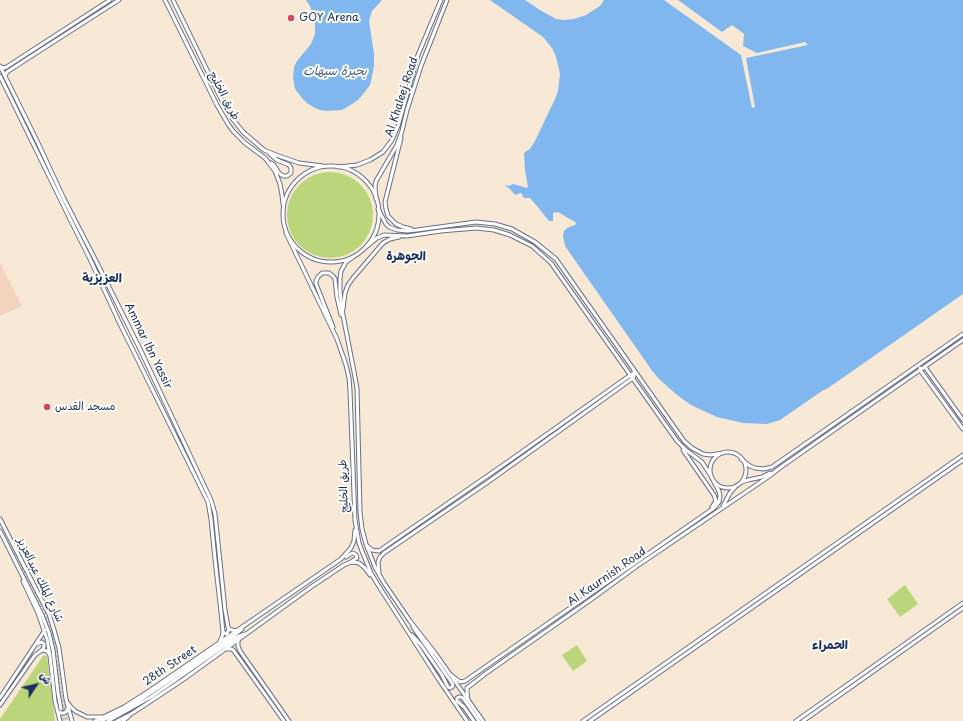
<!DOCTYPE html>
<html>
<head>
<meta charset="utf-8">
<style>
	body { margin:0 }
	#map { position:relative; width:963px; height:721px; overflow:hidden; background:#f8e9d6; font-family:"Playpen Sans","Playpen Sans Arabic",sans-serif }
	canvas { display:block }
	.north { position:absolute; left:16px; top:665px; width:40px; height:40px; -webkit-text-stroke:3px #fdfcf7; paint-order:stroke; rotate:55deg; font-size:11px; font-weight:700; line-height:16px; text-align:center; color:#1b2f5e }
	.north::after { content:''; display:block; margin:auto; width:14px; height:18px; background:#1b2f5e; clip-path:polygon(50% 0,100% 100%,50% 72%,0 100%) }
</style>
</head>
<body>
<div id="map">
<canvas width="963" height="721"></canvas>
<div class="north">ش</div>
</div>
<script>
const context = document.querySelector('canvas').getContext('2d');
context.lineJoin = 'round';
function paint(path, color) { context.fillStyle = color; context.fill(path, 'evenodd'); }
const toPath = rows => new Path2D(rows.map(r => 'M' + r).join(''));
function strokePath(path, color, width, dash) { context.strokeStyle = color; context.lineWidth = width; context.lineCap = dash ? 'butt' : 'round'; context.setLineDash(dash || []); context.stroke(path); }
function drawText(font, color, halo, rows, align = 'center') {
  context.font = font + ' "Playpen Sans","Playpen Sans Arabic",sans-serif'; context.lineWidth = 4; context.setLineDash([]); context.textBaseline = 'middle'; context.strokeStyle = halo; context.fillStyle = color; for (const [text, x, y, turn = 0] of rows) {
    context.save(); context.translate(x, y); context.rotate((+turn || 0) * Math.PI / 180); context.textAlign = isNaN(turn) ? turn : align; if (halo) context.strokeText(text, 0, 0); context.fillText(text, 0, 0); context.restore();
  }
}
paint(toPath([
	[0,262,22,306,0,316]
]), '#f3d4bf');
paint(toPath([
	'287 215a43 43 0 1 1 86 0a43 43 0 1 1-86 0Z',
	[905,585,918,604,900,617,887,599],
	[577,645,587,661,573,671,562,655],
	[45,655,47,657,55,721,0,721,0,719,43,656]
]), '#bbd57a');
paint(toPath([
	[306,0,382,0,372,11,369,21,374,54,374,66,372,76,370,85,364,93,358,100,352,104,342,110,327,111,320,110,313,107,307,103,302,98,295,89,293,78,294,67,297,61,311,44,315,34,315,24,313,16,310,6],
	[490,0,525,0,540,10,556,19,563,20,574,19,586,15,600,6,604,0,664,0,741,55,752,108,755,107,746,58,808,45,805,42,757,53,743,46,744,34,732,25,722,32,678,0,963,0,963,294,828,388,822,391,780,420,767,424,743,423,717,417,691,405,677,395,659,379,653,372,565,246,563,236,564,231,567,228,575,225,576,224,575,222,558,212,553,213,553,221,549,221,537,206,530,198,524,198,521,193,515,195,510,189,504,185,509,186,513,184,527,188,528,187,525,170,524,154,525,152,530,149,535,141,555,99,558,91,560,74,558,65,555,54,552,48,543,37]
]), '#81b7ef');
strokePath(toPath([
	[11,543,50,625,56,648,60,689,67,721],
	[61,709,64,721]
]), '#ccc4be', 3, [3, 1.5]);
const secondary = toPath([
	[0,66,38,143,64,199,96,261,140,349,211,500,215,514,225,610,228,627,229,629,232,630,237,631],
	[1,67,5,68,110,0],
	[0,76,70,219,90,259,120,324,208,502,211,519,215,559,221,612,223,632,222,637,219,643],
	[5,76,7,72,30,57,119,0],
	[401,138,385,202,386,209,388,216,396,224,403,227,411,229],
	[339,167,357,165,370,160,383,152,392,140,398,126,418,55,441,0],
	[376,199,375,186,376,181,397,145,402,131,407,110,421,66,447,0],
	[378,209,386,224,389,227,397,230,407,231,417,230,476,222,495,224,512,229,535,242,556,259,684,441,692,448,703,454,710,455,723,453],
	[367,246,377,238,384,235,407,236,441,231,476,228,494,230,510,235,532,246,551,263,677,441,686,450,702,462,711,476],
	[343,309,345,293,348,285,353,278,383,243,390,239,399,237],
	[925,367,963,420],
	[920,368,920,370,963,429],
	[683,450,714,495,716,501,712,507],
	'710 470a18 18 0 1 1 36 0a18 18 0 1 1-36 0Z',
	[741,459,750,466,755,468,764,469,772,467,963,334],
	[742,482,748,480,762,477,770,473],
	[723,506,730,493,736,486],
	[0,519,38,593,49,614,54,630,59,648,66,699,72,721],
	[0,531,42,615,49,633,53,650,58,693,61,709],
	[367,546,372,550,379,551,509,461,632,374],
	[379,573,378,562,380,557,384,553,488,482,633,378,634,376,634,371],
	[23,581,38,613,47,639,50,656,55,701,60,721],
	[223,632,226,634,227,634,229,629],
	[238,640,238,646,240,651,289,721],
	[36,644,42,642,44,644,44,647,42,650],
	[226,649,232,649,234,651,284,721],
	[451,675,460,682,465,681,714,508,719,502,720,496,719,491,714,482],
	[0,698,45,630],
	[468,700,467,692,467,688,485,674,569,615,589,601,637,566,768,477,781,467,963,340],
	[68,703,70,706,75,711,87,717,103,717],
	[0,705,35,655,42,650,47,651,50,655],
	[58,712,61,713,64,713,67,711,67,709],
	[123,721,129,716],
	[583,721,963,455],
	[590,721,963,460],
	[796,721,963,603],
	[803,721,963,608]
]);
const primary = toPath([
	[165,0,217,105,228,124,233,131,245,143,265,158,275,171,280,184,282,195,283,204],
	[173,0,226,109,232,118,243,132,264,150,276,155,299,163,323,166],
	[270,154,277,160,289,165,291,168,291,173,287,176,283,176,279,173,274,165,271,163],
	'283 214a48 48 0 1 1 96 0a48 48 0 1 1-96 0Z',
	[286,233,337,339,346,365,349,378,350,391,355,520,359,543,362,551,371,573,378,585,439,680,467,721],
	[353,257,346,262,341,271,340,279,340,292,343,315,355,377,357,388,360,512,362,529,366,544,375,567,384,583,410,621,435,653,483,721],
	[333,327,316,284,316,281,318,277,322,273,329,273,333,276,335,279,337,297,341,315],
	[346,557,352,553,355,554,356,555,357,558,352,561],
	[412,635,421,645,442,675,448,687,450,688,452,687,453,686,452,683,413,627],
	[95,721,124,707,152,689,341,559,351,548,354,541,355,530],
	[101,721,125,709,149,694,223,644,242,629],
	[108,721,126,711,151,697,237,637,245,634],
	[117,721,131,714,145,705,184,679,311,587,344,565,351,562,359,563,365,568,370,575],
	[474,721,464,707,457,701,457,698,459,697,461,697,463,698,479,721]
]);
strokePath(secondary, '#687088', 5);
strokePath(primary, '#687088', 5);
strokePath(secondary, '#fff', 3);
strokePath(primary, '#fff', 3);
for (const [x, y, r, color] of [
	[291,18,4,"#d1495b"],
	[47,407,4,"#d1495b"]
]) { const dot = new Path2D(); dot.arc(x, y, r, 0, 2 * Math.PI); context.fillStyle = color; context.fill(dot); strokePath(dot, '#fdfcf7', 1.5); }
drawText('11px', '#1b2f5e', '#fdfcf7', [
	["GOY Arena",299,18],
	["مسجد القدس",55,407]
], 'left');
drawText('11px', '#1b2f5e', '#fdfcf7', [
	["طريق الخليج",224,96,62],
	["Al Khaleej Road",402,97,-72],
	["Ammar Ibn Yassir",148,346,64],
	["طريق الخليج",344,486,-92],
	["Al Kaurnish Road",607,577,-35],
	["شارع الملك عبدالعزيز",40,580,64],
	["28th Street",170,666,-34]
]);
drawText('italic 12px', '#3a588a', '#fdfcf7', [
	["بحيرة سيهات",335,72]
]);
drawText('bold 12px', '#1b2f5e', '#fdfcf7', [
	["الجوهرة",406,257],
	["العزيزية",102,279],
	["الحمراء",830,646]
]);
</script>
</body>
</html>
